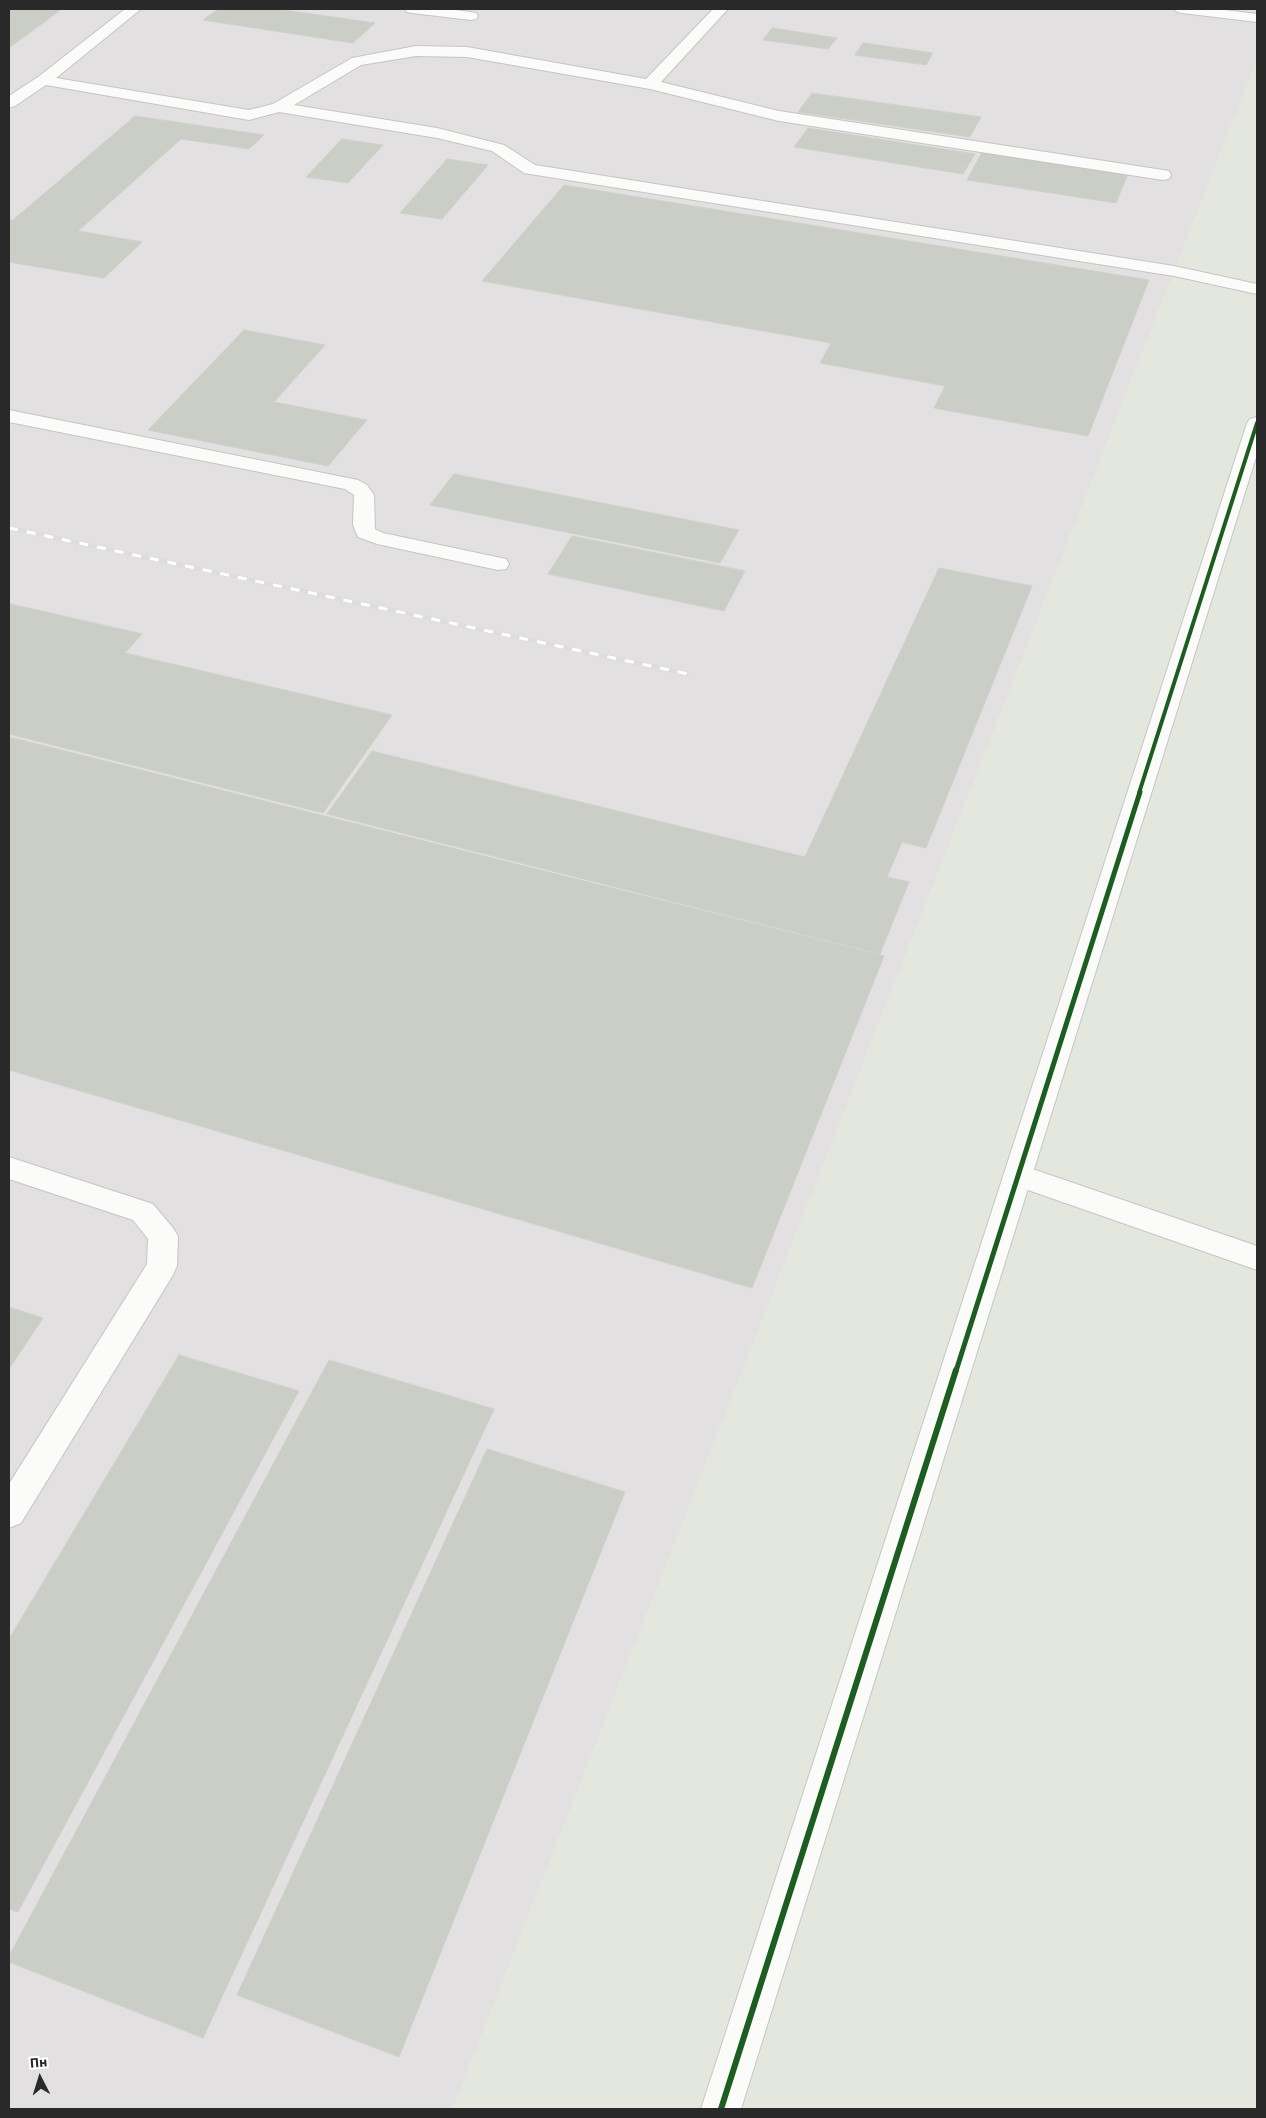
<!DOCTYPE html>
<html>
<head>
<meta charset="utf-8">
<style>
	body { margin:0 }
	#map { position:relative; width:1266px; height:2118px; overflow:hidden; background:#e4e7de; font-family:"Source Sans 3",sans-serif }
	canvas { display:block }
	.frame { position:absolute; inset:0; border:10px solid #292929; pointer-events:none }
	.north { position:absolute; left:15px; top:2053px; width:50px; height:50px; -webkit-text-stroke:4px #fff; paint-order:stroke; rotate:355deg; font-size:14px; font-weight:700; line-height:20px; text-align:center; color:#292929 }
	.north::after { content:''; display:block; margin:auto; width:18px; height:22px; background:#292929; clip-path:polygon(50% 0,100% 100%,50% 72%,0 100%) }
</style>
</head>
<body>
<div id="map">
<canvas width="1266" height="2118"></canvas>
<div class="frame"></div>
<div class="north">Пн</div>
</div>
<script>
const context = document.querySelector('canvas').getContext('2d');
context.lineJoin = 'round';
function paint(path, color) { context.fillStyle = color; context.fill(path, 'evenodd'); }
const toPath = rows => new Path2D(rows.map(r => 'M' + r).join(''));
function strokePath(path, color, width, dash) { context.strokeStyle = color; context.lineWidth = width; context.lineCap = dash ? 'butt' : 'round'; context.setLineDash(dash || []); context.stroke(path); }
paint(toPath([
	[9,9,1257,9,1257,59,452,2109,9,2109]
]), '#e3e0e1');
const building = toPath([
	[9,9,62,9,9,48,9,9],
	[218,9,277,9,375,23,353,43,203,20,218,9],
	[772,28,837,38,828,49,763,40,772,28],
	[863,43,933,53,926,65,855,55,863,43],
	[812,93,981,117,970,137,798,112,812,93],
	[135,116,264,135,249,149,181,139,78,231,142,242,104,278,9,262,9,220,13,220,135,116],
	[808,128,975,154,963,174,794,147,808,128],
	[342,139,383,145,348,183,306,177,342,139],
	[982,152,1128,174,1116,203,967,180,982,152],
	[447,159,488,165,442,219,400,213,447,159],
	[564,185,1149,280,1088,436,934,408,945,386,820,363,831,343,482,281,564,185],
	[244,330,325,345,274,402,367,420,328,466,148,430,244,330],
	[454,474,739,530,720,563,430,505,454,474],
	[572,536,745,571,724,611,548,574,572,536],
	[939,568,1032,586,926,848,902,842,887,877,909,882,880,954,327,814,372,751,805,857,939,568],
	[11,604,142,634,125,653,392,715,323,813,9,734,9,606,11,604],
	[9,737,884,956,752,1288,9,1070,9,737],
	[9,1307,43,1318,9,1369,9,1307],
	[179,1355,299,1391,18,1912,9,1909,9,1639,179,1355],
	[329,1360,494,1409,203,2038,9,1962,9,1956,329,1360],
	[487,1449,625,1492,399,2057,237,1995,487,1449]
]);
paint(building, '#cbcdc7');
strokePath(building, '#cfd2ca', 1);
const lane = toPath([
	[125,9,141,9,56,78,249,110,273,104,352,58,416,46,467,47,646,79,713,9,728,9,661,82,779,111,1163,170,1169,171,1171,175,1169,179,1163,180,779,121,650,89,467,57,416,56,361,65,294,105,437,128,504,145,535,165,1174,266,1257,284,1257,294,1174,276,530,174,524,173,492,151,437,138,279,112,249,120,46,85,15,106,9,108,9,96,38,77,125,9],
	[405,9,447,9,471,12,476,13,478,16,476,19,471,20,412,13,407,12,405,9],
	[1175,9,1217,9,1257,14,1257,22,1182,13,1177,12,1175,9],
	[9,410,358,480,367,485,374,495,375,529,383,533,506,559,509,564,506,569,498,570,377,544,358,537,353,525,354,495,345,489,9,422,9,410],
	[9,1157,153,1204,173,1228,178,1236,177,1266,173,1275,21,1523,9,1528,9,1484,147,1264,148,1239,133,1220,9,1179,9,1157],
	[1018,1164,1257,1246,1257,1270,1008,1183,1004,1175,1008,1167,1018,1164]
]);
const street = toPath([
	[1257,417,1257,454,741,2109,701,2109,1247,423,1250,419,1257,417]
]);
strokePath(lane, '#c5c5c4', 2);
strokePath(street, '#c5c5c4', 2);
paint(lane, '#fbfbfa');
paint(street, '#fbfbfa');
const rail = toPath([
	[9,528,688,674]
]);
strokePath(rail, '#deddde', 4.5);
strokePath(rail, '#fff', 3, [9]);
strokePath(toPath([
	[1139,793,1257,423]
]), '#1b5e20', 4);
strokePath(toPath([
	[956,1371,1140,792]
]), '#1b5e20', 5);
strokePath(toPath([
	[721,2109,956,1370]
]), '#1b5e20', 6);
</script>
</body>
</html>
